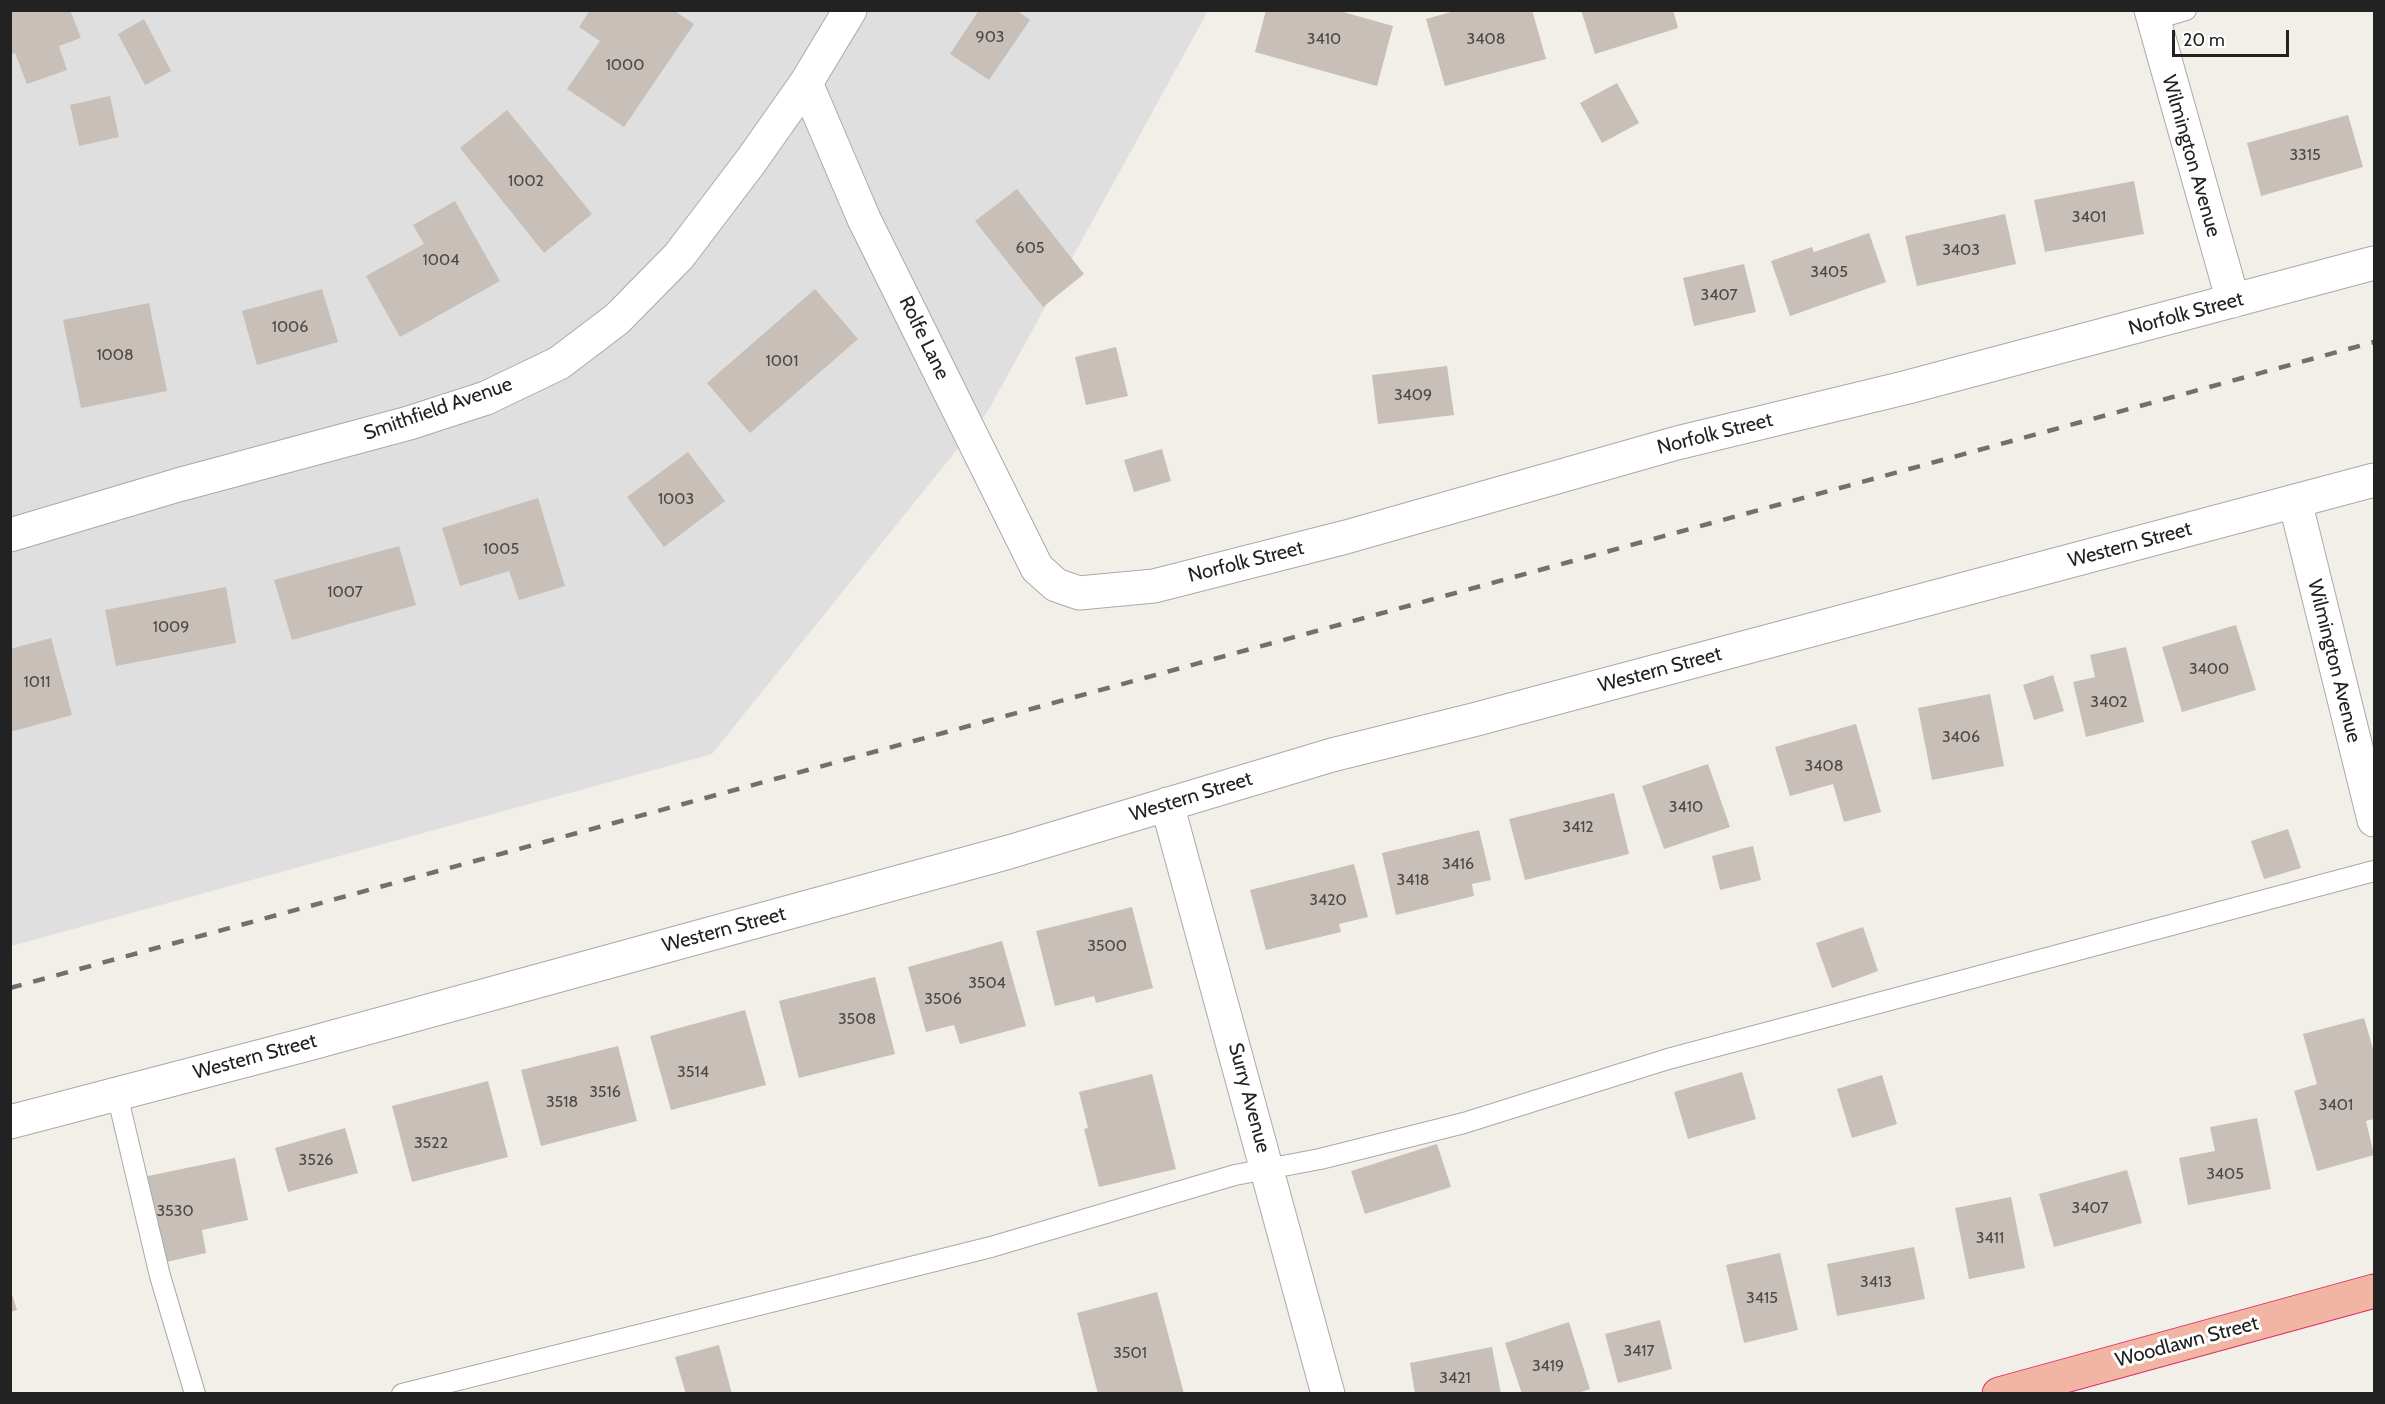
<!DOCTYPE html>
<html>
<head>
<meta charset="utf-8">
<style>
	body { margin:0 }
	#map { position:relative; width:2385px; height:1404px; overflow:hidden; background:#f2efe9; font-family:Cabin,sans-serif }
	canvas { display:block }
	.frame { position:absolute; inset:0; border:12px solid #222; pointer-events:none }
	.scale { position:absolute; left:2172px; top:30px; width:117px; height:27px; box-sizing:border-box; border:3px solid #222; border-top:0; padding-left:8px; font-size:18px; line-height:21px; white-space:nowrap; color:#222; -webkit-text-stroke:4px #fff; paint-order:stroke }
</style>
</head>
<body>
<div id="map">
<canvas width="2385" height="1404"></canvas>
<div class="frame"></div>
<div class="scale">20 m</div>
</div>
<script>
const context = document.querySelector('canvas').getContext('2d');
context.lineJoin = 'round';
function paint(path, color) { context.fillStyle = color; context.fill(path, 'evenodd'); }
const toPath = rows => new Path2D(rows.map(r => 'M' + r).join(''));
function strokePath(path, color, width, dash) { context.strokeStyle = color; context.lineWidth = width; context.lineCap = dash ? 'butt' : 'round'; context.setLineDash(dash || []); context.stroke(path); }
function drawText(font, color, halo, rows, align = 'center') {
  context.font = font + ' Cabin,sans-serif'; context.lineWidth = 6; context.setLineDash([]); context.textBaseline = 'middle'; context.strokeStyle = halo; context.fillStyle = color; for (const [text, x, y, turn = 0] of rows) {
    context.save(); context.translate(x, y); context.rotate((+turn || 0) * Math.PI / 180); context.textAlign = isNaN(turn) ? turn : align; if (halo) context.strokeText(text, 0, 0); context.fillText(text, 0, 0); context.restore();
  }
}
paint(toPath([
	[11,11,1208,11,988,411,712,754,11,946]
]), '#e0dfdf');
paint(toPath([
	[10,10,70,10,81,38,59,46,67,70,27,84,15,53,10,55],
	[590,10,673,10,694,24,624,127,567,89,600,41,579,27],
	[979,10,1016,10,1030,20,989,80,950,54],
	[1266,10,1336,10,1393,26,1377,86,1255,52],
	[1458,10,1532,10,1546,59,1445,86,1426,19],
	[1581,10,1673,10,1678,28,1595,54],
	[144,19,171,71,145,85,118,34],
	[1617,83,1639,123,1602,143,1580,103],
	[110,96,119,137,79,146,70,105],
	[507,110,592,214,544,253,460,148],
	[2348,115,2363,167,2261,196,2247,143],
	[2134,181,2144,234,2045,252,2034,200],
	[1017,189,1084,274,1043,307,975,221],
	[455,201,500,281,400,337,366,276,424,244,413,225],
	[2005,214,2016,264,1917,286,1905,236],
	[1869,233,1886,282,1790,316,1771,261,1812,247,1814,252],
	[1744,264,1756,312,1694,326,1683,278],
	[322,289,338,342,257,365,242,311],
	[815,289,858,339,750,433,707,383],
	[149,303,167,391,81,408,63,320],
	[1116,347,1128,396,1086,405,1075,357],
	[1447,366,1454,415,1378,424,1372,375],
	[1162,449,1171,481,1134,492,1124,460],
	[688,452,725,501,664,547,627,497],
	[538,498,565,586,519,600,509,571,460,586,442,528],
	[399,546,416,605,292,640,274,580],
	[226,587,236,643,116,666,105,610],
	[2236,625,2256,690,2182,712,2162,647],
	[51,638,72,715,10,732,10,649],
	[2126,647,2144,722,2086,737,2073,682,2095,677,2090,655],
	[2053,675,2064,711,2034,720,2023,685],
	[1990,694,2004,766,1932,780,1918,708],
	[1856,724,1881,812,1844,822,1833,784,1790,796,1775,747],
	[1708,764,1730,827,1664,849,1642,786],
	[1614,793,1629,854,1525,880,1509,819],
	[2288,829,2301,868,2264,879,2251,841],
	[1479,830,1491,880,1472,884,1474,896,1396,915,1382,853],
	[1753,846,1761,880,1720,890,1712,856],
	[1354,864,1368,917,1339,924,1341,932,1266,950,1250,890],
	[1132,907,1153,988,1096,1003,1094,996,1055,1006,1036,931],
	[1863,927,1878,971,1832,988,1816,943],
	[1002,941,1026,1026,960,1044,954,1025,926,1032,908,967],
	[875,977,895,1054,799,1078,779,1001],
	[745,1010,766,1085,671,1110,650,1036],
	[2364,1018,2374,1052,2374,1119,2366,1121,2374,1155,2317,1171,2294,1091,2317,1084,2303,1034],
	[618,1046,637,1121,541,1146,521,1070],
	[1742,1072,1756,1119,1688,1139,1674,1092],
	[1152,1074,1176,1169,1099,1187,1084,1129,1088,1128,1079,1092],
	[1882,1075,1897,1124,1852,1138,1837,1089],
	[488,1081,508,1157,412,1182,392,1106],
	[2257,1118,2271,1189,2188,1205,2179,1158,2215,1151,2210,1127],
	[345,1128,358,1173,288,1192,275,1148],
	[1437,1144,1451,1187,1365,1214,1351,1171],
	[235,1158,248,1220,202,1230,206,1253,162,1263,143,1177],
	[2127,1170,2142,1223,2054,1247,2039,1194],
	[2011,1197,2025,1268,1969,1279,1955,1208],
	[1914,1247,1925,1299,1837,1316,1827,1264],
	[1780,1253,1798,1330,1744,1343,1726,1265],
	[10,1288,17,1310,10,1312],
	[1157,1292,1184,1394,1098,1394,1077,1313],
	[1660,1320,1672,1369,1618,1383,1605,1334],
	[1569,1322,1590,1389,1575,1394,1522,1394,1505,1343],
	[719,1345,732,1394,686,1394,675,1357],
	[1492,1347,1501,1394,1415,1394,1410,1363]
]), '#c7bfb8');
const service = toPath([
	[2153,20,2186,10],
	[117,1094,160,1276,195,1394],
	[402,1394,991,1247,1235,1175,1320,1159,1464,1123,1668,1059,2374,871]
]);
const minor = toPath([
	[2151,10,2233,301],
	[806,83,864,219,1037,568,1056,585,1079,593,1154,586,1346,537,1677,443,1908,387,2374,263],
	[2295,501,2374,820],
	[10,535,178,485,409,423,486,398,559,363,617,319,679,256,751,161,806,83,850,10],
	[1167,804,1328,1394],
	[10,1122,308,1044,1009,852,1332,755,1473,720,2374,480]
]);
const trunk = toPath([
	[1999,1394,2374,1291]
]);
strokePath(service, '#a9a9a9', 22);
strokePath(minor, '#a9a9a9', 35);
strokePath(trunk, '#dc2a67', 35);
strokePath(service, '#fff', 20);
strokePath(minor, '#fff', 33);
strokePath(trunk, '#f2b4a3', 33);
strokePath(toPath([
	[10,988,2374,342]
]), '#707070', 4.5, [12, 12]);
drawText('16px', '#4b4948', null, [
	["903",990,37],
	["3410",1324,39],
	["3408",1486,39],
	["1000",625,65],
	["3315",2305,155],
	["1002",526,181],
	["3401",2089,217],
	["605",1030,248],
	["3403",1961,250],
	["1004",441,260],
	["3405",1829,272],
	["3407",1719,295],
	["1006",290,327],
	["1008",115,355],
	["1001",782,361],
	["3409",1413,395],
	["1003",676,499],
	["1005",501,549],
	["1007",345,592],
	["1009",171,627],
	["3400",2209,669],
	["1011",37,682],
	["3402",2109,702],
	["3406",1961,737],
	["3408",1824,766],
	["3410",1686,807],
	["3412",1578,827],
	["3416",1458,864],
	["3418",1413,880],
	["3420",1328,900],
	["3500",1107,946],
	["3504",987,983],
	["3506",943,999],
	["3508",857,1019],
	["3514",693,1072],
	["3516",605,1092],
	["3518",562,1102],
	["3401",2336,1105],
	["3522",431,1143],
	["3526",316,1160],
	["3405",2225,1174],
	["3407",2090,1208],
	["3530",175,1211],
	["3411",1990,1238],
	["3413",1876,1282],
	["3415",1762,1298],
	["3417",1639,1351],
	["3501",1130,1353],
	["3419",1548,1366],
	["3421",1455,1378]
]);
drawText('20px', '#222', '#fff', [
	["Wilmington Avenue",2191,156,74],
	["Norfolk Street",2186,314,-15],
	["Rolfe Lane",924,338,64],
	["Smithfield Avenue",438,409,-19],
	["Norfolk Street",1715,434,-14],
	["Western Street",2130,545,-15],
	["Norfolk Street",1246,562,-14],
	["Wilmington Avenue",2334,661,76],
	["Western Street",1660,670,-15],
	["Western Street",1191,797,-17],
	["Western Street",724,930,-15],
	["Western Street",255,1057,-15],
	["Surry Avenue",1249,1098,75],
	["Woodlawn Street",2187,1342,-15]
]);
</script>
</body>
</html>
